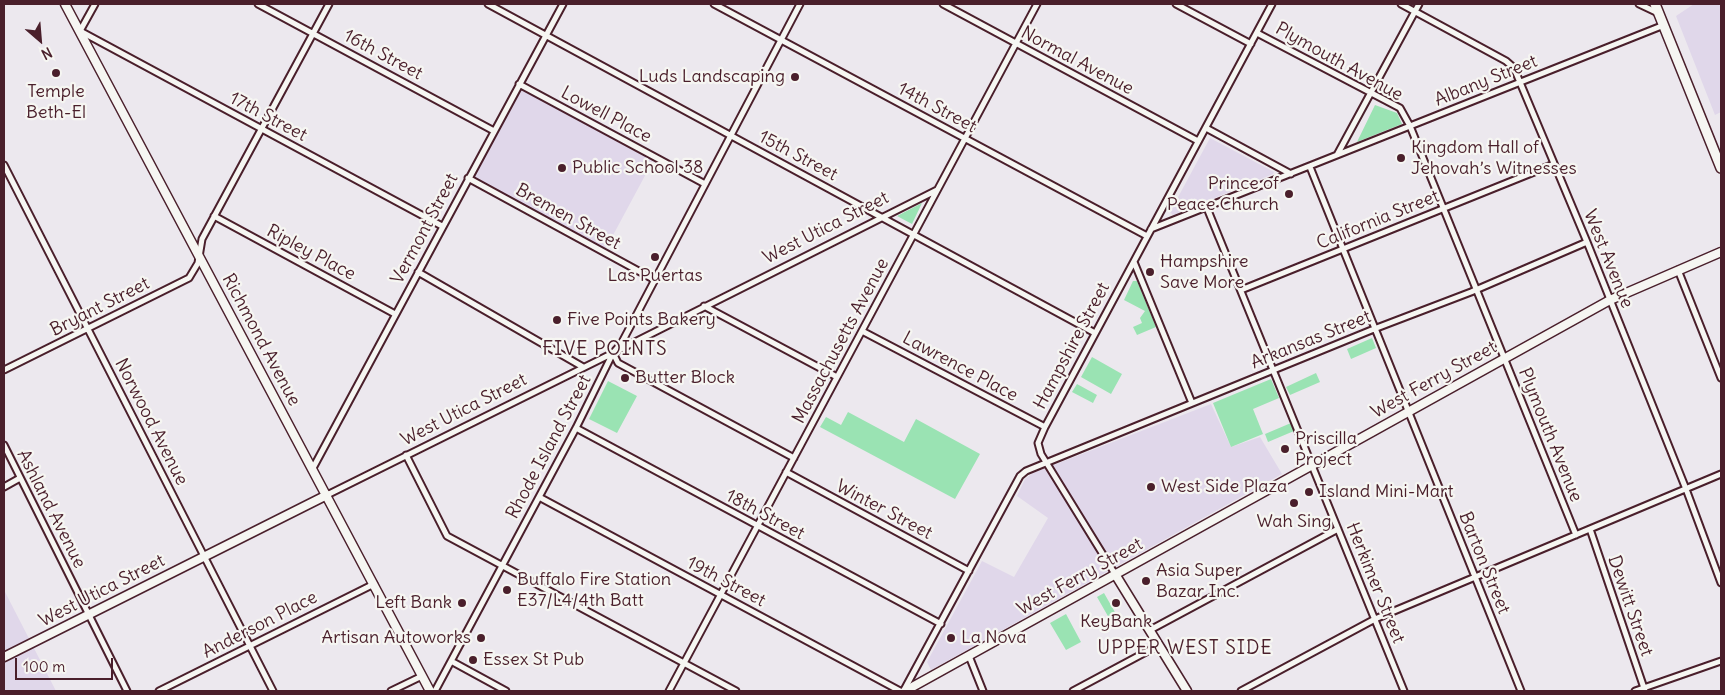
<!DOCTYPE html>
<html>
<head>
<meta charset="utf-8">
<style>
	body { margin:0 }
	#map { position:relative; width:1725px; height:695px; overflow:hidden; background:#ece8ee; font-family:Delius,sans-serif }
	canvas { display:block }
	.frame { position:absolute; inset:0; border:5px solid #4a1f2b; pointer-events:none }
	.north { position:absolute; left:15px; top:15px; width:50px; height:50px; -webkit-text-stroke:4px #f6f6f2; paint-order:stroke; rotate:153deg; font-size:14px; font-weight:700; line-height:20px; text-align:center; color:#4a1f2b }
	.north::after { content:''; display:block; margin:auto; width:18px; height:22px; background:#4a1f2b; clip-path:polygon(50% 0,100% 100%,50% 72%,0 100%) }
	.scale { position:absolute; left:15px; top:658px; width:98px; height:22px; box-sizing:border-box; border:2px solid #4a1f2b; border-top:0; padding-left:6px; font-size:15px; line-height:18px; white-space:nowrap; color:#4a1f2b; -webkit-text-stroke:4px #f6f6f2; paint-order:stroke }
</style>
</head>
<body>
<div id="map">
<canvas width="1725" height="695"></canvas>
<div class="frame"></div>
<div class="north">N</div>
<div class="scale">100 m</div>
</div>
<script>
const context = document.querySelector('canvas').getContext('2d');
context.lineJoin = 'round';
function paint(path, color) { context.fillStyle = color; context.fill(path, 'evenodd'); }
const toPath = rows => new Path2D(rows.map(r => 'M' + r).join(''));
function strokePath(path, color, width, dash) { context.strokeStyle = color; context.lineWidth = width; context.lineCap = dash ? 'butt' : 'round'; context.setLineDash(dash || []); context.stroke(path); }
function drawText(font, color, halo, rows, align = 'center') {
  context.font = font + ' Delius,sans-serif'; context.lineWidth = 4.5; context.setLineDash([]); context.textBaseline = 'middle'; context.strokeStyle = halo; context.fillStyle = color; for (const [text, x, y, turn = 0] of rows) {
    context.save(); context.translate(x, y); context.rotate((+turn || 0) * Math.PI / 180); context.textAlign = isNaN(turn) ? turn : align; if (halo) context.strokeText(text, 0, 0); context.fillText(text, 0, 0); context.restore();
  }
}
paint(toPath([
	[1694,4,1721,4,1721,112,1715,115,1676,16],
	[519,84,655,157,604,252,468,178],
	[1210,138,1274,172,1273,174,1173,215,1170,212],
	[1211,404,1231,447,1260,437,1282,474,931,670,927,662,982,561,1014,577,1048,518,1017,496,1025,479,1033,473],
	[4,590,56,691,4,691]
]), '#e0d7ea');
paint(toPath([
	[1375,105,1397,113,1402,124,1357,142],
	[922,203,912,224,897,216],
	[1133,281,1137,281,1156,327,1137,335,1133,327,1142,323,1140,318,1145,311,1124,300],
	[1372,338,1376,348,1351,359,1347,349],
	[1092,357,1122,374,1111,394,1081,377],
	[1316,373,1320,382,1290,395,1286,387],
	[1271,379,1279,398,1253,409,1263,434,1231,447,1213,403],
	[608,381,637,396,617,433,589,419],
	[1077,384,1097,395,1093,403,1072,392],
	[848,412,904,442,916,419,980,454,955,499,820,427,826,417,841,425],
	[1291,423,1294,431,1268,442,1265,434],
	[1104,593,1120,621,1113,625,1097,597],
	[1066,614,1081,642,1066,650,1050,623]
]), '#9ae3b3');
const street = toPath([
	[95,4,80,31,442,226],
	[258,4,494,131],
	[488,4,1095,333],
	[714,4,1147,236],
	[943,4,1198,141],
	[1176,4,1251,44],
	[1401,4,1506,61,1514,68,1587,242,1686,489,1721,583],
	[1639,4,1658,13],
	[1257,33,1400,108,1410,126,1576,535],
	[519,84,705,184],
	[1206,128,1291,174],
	[1337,155,1419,4],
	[4,165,273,691],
	[1310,167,1521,691],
	[468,178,655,280],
	[1207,208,1404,691],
	[214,216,395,314],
	[1151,229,1664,25],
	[1134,262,1192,403],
	[1678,270,1721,378],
	[418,272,583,367],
	[1241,290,1554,164],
	[704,306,837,377],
	[862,331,1045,427],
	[613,353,618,363,794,458],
	[4,370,189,278,198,263,202,239,329,4],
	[576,428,941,624],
	[4,445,127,691],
	[406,455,447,536,736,691],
	[313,468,563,4],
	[786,472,969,571],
	[4,487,20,478],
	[327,495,613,353,937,190],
	[539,497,900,691],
	[1590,529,1645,691],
	[1115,574,1041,454,1038,443,1045,427,1272,4],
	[1150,630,1338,529],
	[969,656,983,691],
	[451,661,506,691],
	[904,690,1020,476,1026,471,1374,329,1471,292,1587,242],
	[159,691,374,584],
	[391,691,422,676],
	[435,691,576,428,613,353,621,344,639,310,800,4],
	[669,691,1037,4],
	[1073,691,1159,645],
	[1241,691,1375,619,1721,474],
	[1635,691,1721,661]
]);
const secondary = toPath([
	[65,4,430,691],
	[1115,574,1187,691],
	[4,657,327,495],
	[905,691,1610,300,1721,252]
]);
const primary = toPath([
	[1655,4,1721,168]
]);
strokePath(street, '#4a1f2b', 9);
strokePath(secondary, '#4a1f2b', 11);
strokePath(primary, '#4a1f2b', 12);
strokePath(street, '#f6f6f2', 5);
strokePath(secondary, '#f6f6f2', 8);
strokePath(primary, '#f6f6f2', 9);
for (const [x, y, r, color] of [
	[56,73,5,"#4a1f2b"],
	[795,77,5,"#4a1f2b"],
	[1401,158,5,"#4a1f2b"],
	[562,168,5,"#4a1f2b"],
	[1289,194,5,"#4a1f2b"],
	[655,257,5,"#4a1f2b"],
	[1150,272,5,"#4a1f2b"],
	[557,320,5,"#4a1f2b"],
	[625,378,5,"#4a1f2b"],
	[1285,449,5,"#4a1f2b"],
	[1151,487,5,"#4a1f2b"],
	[1309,492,5,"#4a1f2b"],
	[1294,503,5,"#4a1f2b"],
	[1146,581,5,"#4a1f2b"],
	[507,590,5,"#4a1f2b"],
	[462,603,5,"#4a1f2b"],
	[1116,603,5,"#4a1f2b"],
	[481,638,5,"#4a1f2b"],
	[951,638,5,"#4a1f2b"],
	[473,660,5,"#4a1f2b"]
]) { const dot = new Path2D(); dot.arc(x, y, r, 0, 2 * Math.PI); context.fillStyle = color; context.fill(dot); strokePath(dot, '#f6f6f2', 2); }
drawText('18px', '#4a1f2b', '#f6f6f2', [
	["16th Street",383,55,28],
	["Normal Avenue",1077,61,28],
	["Plymouth Avenue",1339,62,29],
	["Albany Street",1486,81,-22],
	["14th Street",937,108,28],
	["Lowell Place",606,115,28],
	["17th Street",268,117,28],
	["15th Street",798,156,28],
	["Bremen Street",568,217,29],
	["California Street",1378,220,-22],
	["West Utica Street",826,228,-27],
	["Vermont Street",425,229,-62],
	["Ripley Place",311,253,28],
	["West Avenue",1608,259,68],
	["Bryant Street",100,307,-27],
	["Richmond Avenue",261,340,62],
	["Arkansas Street",1311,340,-22],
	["Massachusetts Avenue",841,341,-62],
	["Hampshire Street",1072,346,-62],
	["Lawrence Place",960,367,28],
	["West Ferry Street",1434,380,-29],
	["West Utica Street",464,410,-27],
	["Norwood Avenue",151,422,63],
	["Plymouth Avenue",1550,435,68],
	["Rhode Island Street",549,447,-62],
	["Ashland Avenue",51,509,63],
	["Winter Street",884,510,28],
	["18th Street",765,515,28],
	["Barton Street",1484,563,68],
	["West Ferry Street",1080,577,-29],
	["19th Street",726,582,28],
	["Herkimer Street",1375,583,68],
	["West Utica Street",102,591,-27],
	["Dewitt Street",1630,606,71],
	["Anderson Place",260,625,-27]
]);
drawText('18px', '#4a1f2b', '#f6f6f2', [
	["Luds Landscaping",785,77,"right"],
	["Temple",56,92,"center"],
	["Beth-El",56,113,"center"],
	["Kingdom Hall of",1411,148],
	["Jehovah’s Witnesses",1411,169],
	["Public School 38",572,168],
	["Prince of",1279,184,"right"],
	["Peace Church",1279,205,"right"],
	["Hampshire",1160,262],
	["Save More",1160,283],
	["Las Puertas",655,276,"center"],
	["Five Points Bakery",567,320],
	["Butter Block",635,378],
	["Priscilla",1295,439],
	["Project",1295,460],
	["West Side Plaza",1161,487],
	["Island Mini-Mart",1319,492],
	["Wah Sing",1294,522,"center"],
	["Asia Super",1156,571],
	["Bazar Inc.",1156,592],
	["Buffalo Fire Station",517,580],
	["E37/L4/4th Batt",517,601],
	["Left Bank",452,603,"right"],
	["KeyBank",1116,622,"center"],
	["Artisan Autoworks",471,638,"right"],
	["La Nova",961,638],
	["Essex St Pub",483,660]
], 'left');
context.letterSpacing = '1px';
drawText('19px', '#4a1f2b', '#f6f6f2', [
	["FIVE POINTS",605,350],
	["UPPER WEST SIDE",1185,649]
]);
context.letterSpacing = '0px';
</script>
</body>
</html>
